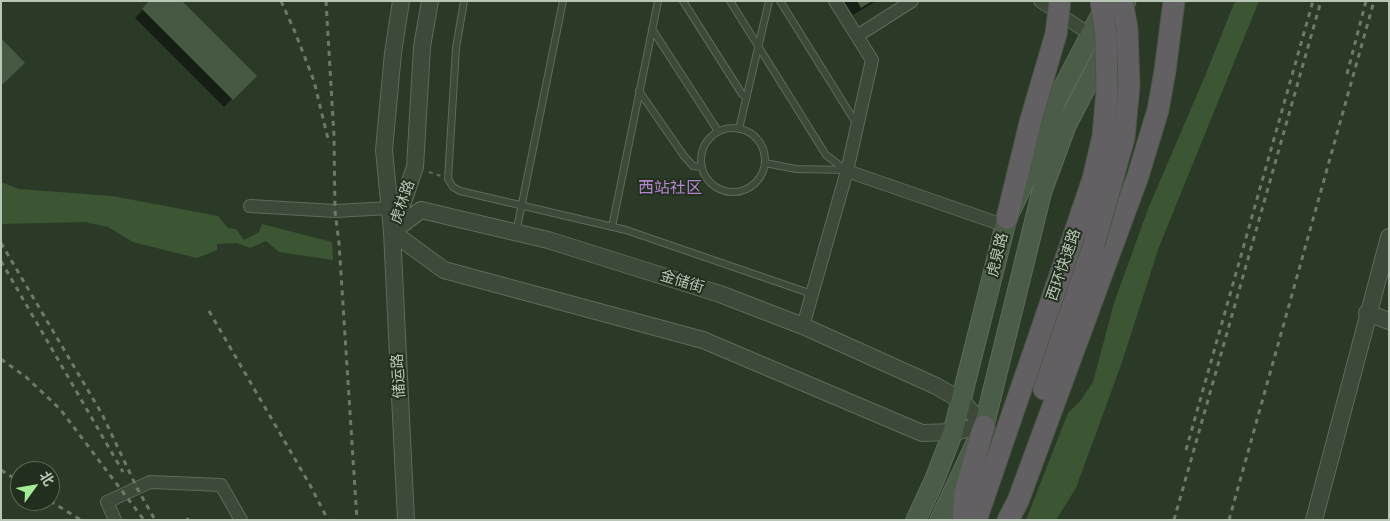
<!DOCTYPE html>
<html>
<head>
<meta charset="utf-8">
<style>
	body { margin:0 }
	#map { position:relative; width:1390px; height:521px; overflow:hidden; background:#2a3a26; font-family:"Open Sans","Noto Sans SC",sans-serif }
	canvas { display:block }
	.frame { position:absolute; inset:0; border:2px solid #b8c6b5; pointer-events:none }
	.north { position:absolute; left:10px; top:461px; width:50px; height:50px; box-sizing:border-box; background:#222f1e; border:1px solid #5e6b5a; border-radius:50%; rotate:58deg; font-size:14px; font-weight:700; line-height:20px; text-align:center; color:#b8c6b5 }
	.north::after { content:''; display:block; margin:auto; width:18px; height:22px; background:#a3eb94; clip-path:polygon(50% 0,100% 100%,50% 72%,0 100%) }
</style>
</head>
<body>
<div id="map">
<canvas width="1390" height="521"></canvas>
<div class="frame"></div>
<div class="north">北</div>
</div>
<script>
const context = document.querySelector('canvas').getContext('2d');
context.lineJoin = 'round';
function paint(path, color) { context.fillStyle = color; context.fill(path, 'evenodd'); }
const toPath = rows => new Path2D(rows.map(r => 'M' + r).join(''));
function strokePath(path, color, width, dash) { context.strokeStyle = color; context.lineWidth = width; context.lineCap = dash ? 'butt' : 'round'; context.setLineDash(dash || []); context.stroke(path); }
function drawText(font, color, halo, rows, align = 'center') {
  context.font = font + ' "Open Sans","Noto Sans SC",sans-serif'; context.lineWidth = 4; context.setLineDash([]); context.textBaseline = 'middle'; context.strokeStyle = halo; context.fillStyle = color; for (const [text, x, y, turn = 0] of rows) {
    context.save(); context.translate(x, y); context.rotate((+turn || 0) * Math.PI / 180); context.textAlign = isNaN(turn) ? turn : align; if (halo) context.strokeText(text, 0, 0); context.fillText(text, 0, 0); context.restore();
  }
}
paint(toPath([
	[1235,1,1259,1,1159,247,1121,365,1076,488,1056,520,1026,520,1068,413,1081,400,1093,382,1114,303,1148,209,1205,76],
	[1,182,19,189,112,196,218,216,228,228,236,229,244,240,259,232,262,224,332,242,333,260,279,252,266,241,250,248,237,243,217,244,217,250,197,258,133,242,108,227,85,222,1,224]
]), '#3c5634');
paint(toPath([
	[151,1,255,76,224,107,135,18],
	[844,1,876,1,853,15]
]), '#0007');
paint(toPath([
	[149,1,182,1,257,76,233,100,142,9],
	[857,1,872,1,861,8],
	[1,38,25,63,3,84,1,82]
]), '#475942');
const service = toPath([
	[464,1,456,48,448,179,453,187,460,191,626,230,812,294],
	[683,1,742,94,746,97],
	[730,1,826,155,847,171],
	[780,1,856,123],
	[652,29,718,131],
	[639,91,684,156,693,166,702,167],
	'701 160a32 32 0 1 1 64 0a32 32 0 1 1-64 0Z',
	[739,129,769,1],
	[765,163,796,169,846,170],
	[612,227,658,1],
	[516,233,563,1]
]);
const minor = toPath([
	[1040,1,1091,35],
	[857,36,912,1],
	[847,171,1006,226],
	[250,206,335,211,390,208],
	[803,326,847,171,872,60,835,1],
	[115,520,107,502,150,482,221,485,241,520]
]);
const tertiary = toPath([
	[401,1,393,53,384,150,392,232,406,520],
	[421,210,548,240,720,294,803,326,936,386,962,401,984,426,953,432,922,433,703,340,444,270,392,232,421,210],
	[395,225,415,167,422,47,430,1],
	[1367,313,1389,321],
	[1314,520,1389,237]
]);
const secondary = toPath([
	[916,520,934,481,953,432,1007,218,1031,168,1057,99,1106,5],
	[940,520,984,426,1042,191,1066,126,1100,60,1126,1]
]);
const trunk = toPath([
	[1007,218,1030,123],
	[1044,389,1094,244],
	[963,520,965,493,984,426],
	[976,520,1074,235],
	[1008,520,1018,501,1138,176,1158,110,1165,71,1174,1]
]);
strokePath(service, '#5d6b5a', 8);
strokePath(minor, '#5d6b5a', 14);
strokePath(tertiary, '#5d6b5a', 18);
strokePath(secondary, '#5d6b5a', 21);
strokePath(trunk, '#485544', 23);
strokePath(toPath([
	[429,172,441,176]
]), '#616855', 2, [4, 4]);
strokePath(service, '#3d4a39', 6);
strokePath(minor, '#3d4a39', 12);
strokePath(tertiary, '#3d4a39', 16);
strokePath(secondary, '#4b5d48', 19);
strokePath(trunk, '#636063', 21);
strokePath(toPath([
	[281,1,295,32,314,81,329,143],
	[326,1,334,136,335,211,339,243,357,520],
	[1347,74,1366,1],
	[1,243,102,414,137,488,155,520],
	[1,261,123,472],
	[209,311,310,485,328,520],
	[1,359,26,377,60,409,144,520],
	[1186,450,1313,1],
	[1,470,20,482],
	[50,501,81,520],
	[187,518,188,520],
	[1174,520,1321,1],
	[1229,520,1374,1]
]), '#6b7b67', 3, [5, 5]);
const trunkBridge = toPath([
	[1030,123,1056,34,1060,1],
	[1074,235,1093,179,1103,136,1107,91,1106,35,1101,1],
	[1094,244,1124,138,1129,86,1127,28,1122,1]
]);
strokePath(trunkBridge, '#485544', 23, []);
strokePath(trunkBridge, '#636063', 21);
drawText('15px', '#b8c6b5', '#222f1e', [
	["虎林路",403,202,-71],
	["虎泉路",998,255,-76],
	["西环快速路",1064,265,-71],
	["金储街",682,282,17],
	["储运路",399,376,-93]
]);
drawText('16px', '#b584d0', '#222f1e', [
	["西站社区",670,188]
]);
</script>
</body>
</html>
